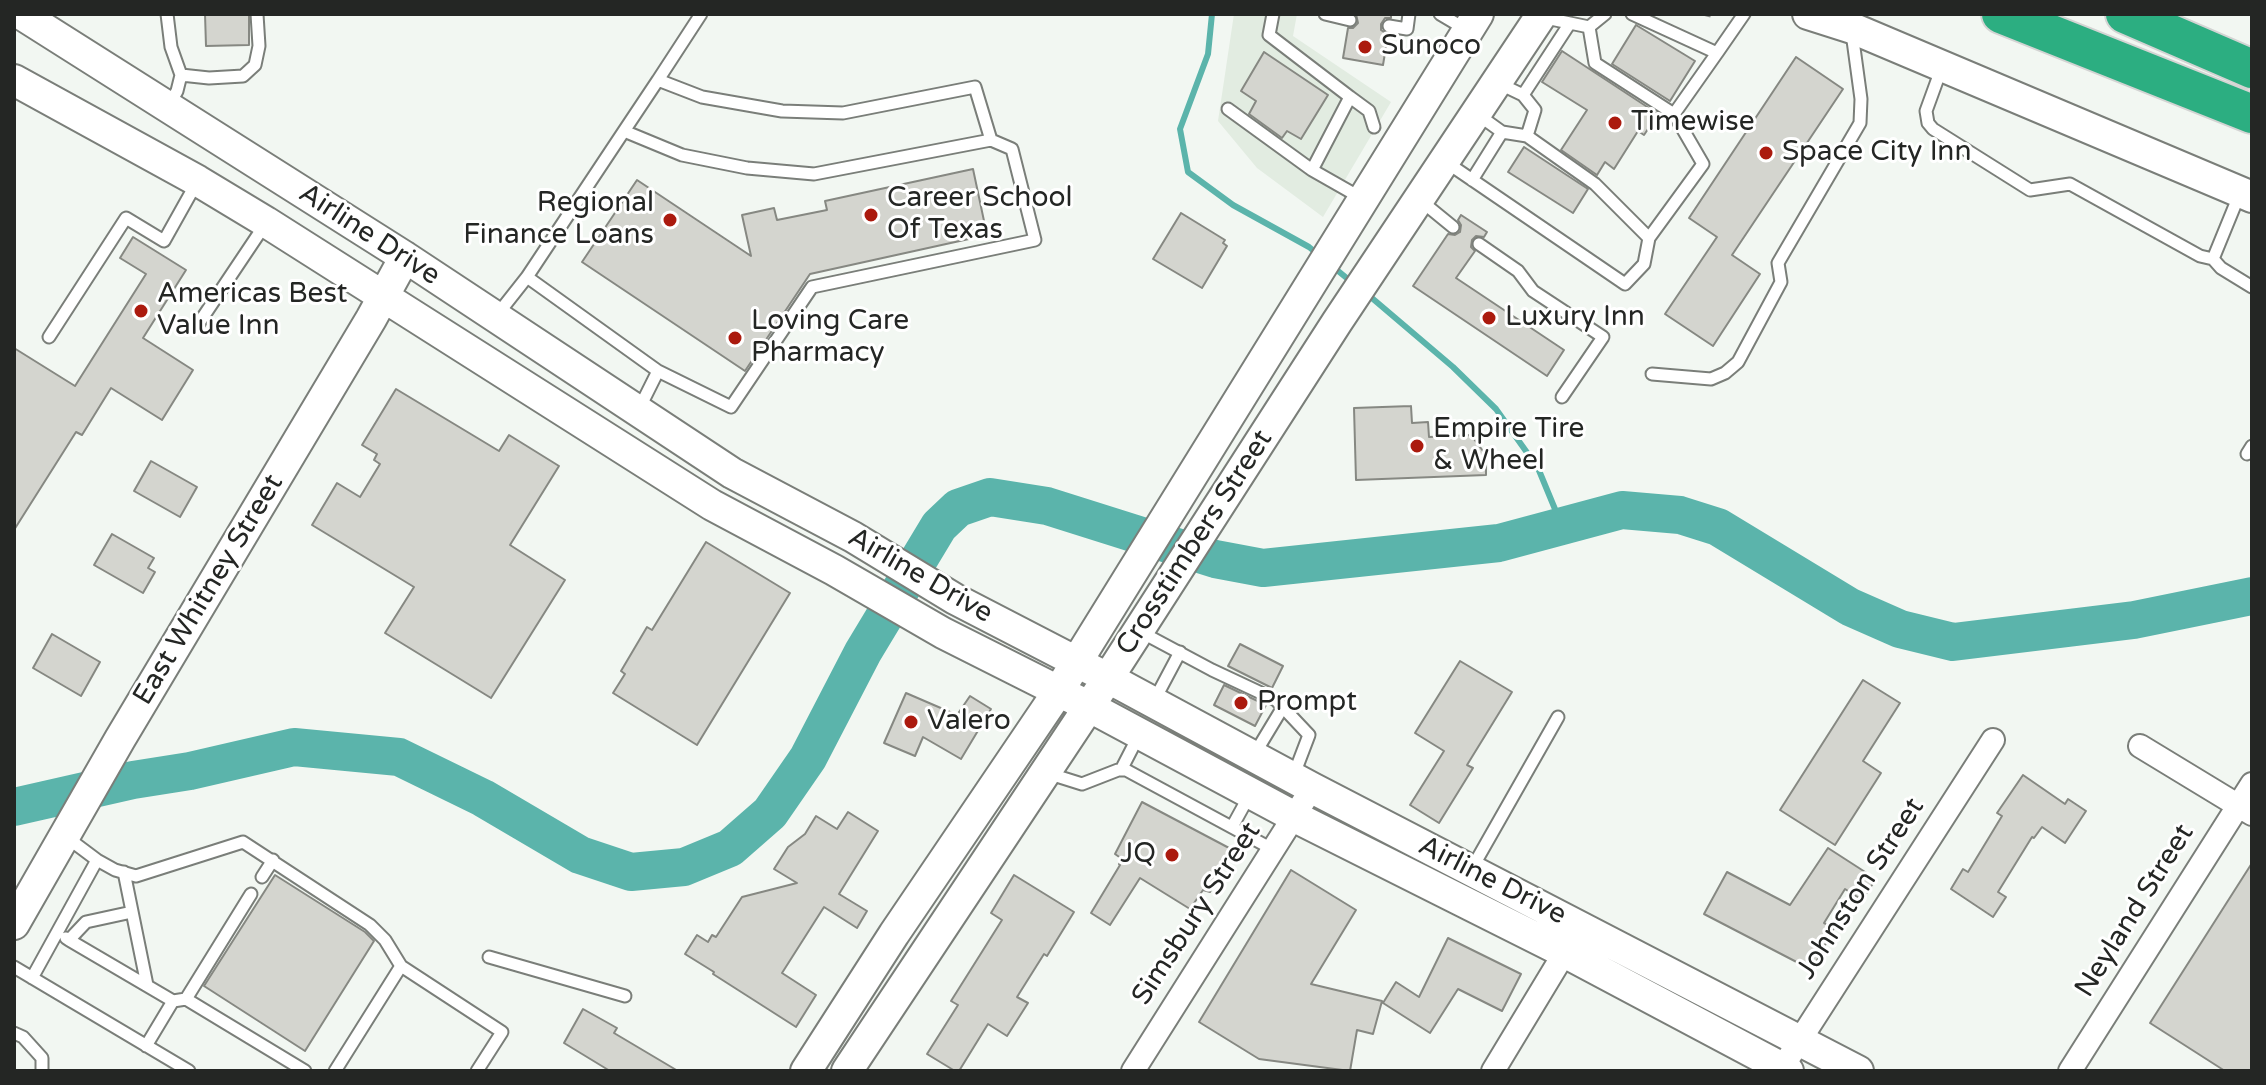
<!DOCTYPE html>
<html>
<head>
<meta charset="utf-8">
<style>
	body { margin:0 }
	#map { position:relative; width:2266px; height:1085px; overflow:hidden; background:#f2f7f2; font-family:"Varela Round",sans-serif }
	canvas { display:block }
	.frame { position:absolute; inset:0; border:16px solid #242624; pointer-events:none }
</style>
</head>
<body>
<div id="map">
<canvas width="2266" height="1085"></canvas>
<div class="frame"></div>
</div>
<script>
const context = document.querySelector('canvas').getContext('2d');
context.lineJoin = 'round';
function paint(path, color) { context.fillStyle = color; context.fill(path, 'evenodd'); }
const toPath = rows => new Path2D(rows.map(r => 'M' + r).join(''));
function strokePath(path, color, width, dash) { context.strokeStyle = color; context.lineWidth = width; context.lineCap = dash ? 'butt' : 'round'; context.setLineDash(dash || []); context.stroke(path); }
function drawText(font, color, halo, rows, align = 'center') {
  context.font = font + ' "Varela Round",sans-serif'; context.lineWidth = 6; context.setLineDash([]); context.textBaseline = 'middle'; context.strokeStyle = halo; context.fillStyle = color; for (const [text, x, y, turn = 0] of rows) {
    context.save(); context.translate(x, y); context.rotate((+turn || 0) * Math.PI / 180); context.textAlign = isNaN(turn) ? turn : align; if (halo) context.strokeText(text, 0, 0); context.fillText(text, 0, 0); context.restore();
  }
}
paint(toPath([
	[1234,14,1297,14,1293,36,1391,102,1323,217,1257,168,1218,121]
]), '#e2ece1');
strokePath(toPath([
	[1212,14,1208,54,1180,129,1188,172,1233,205,1309,247,1320,256],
	[1332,266,1354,284],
	[1366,293,1453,367,1496,409,1538,468,1562,526]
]), '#5bb4ab', 6);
strokePath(toPath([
	[14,807,133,780,190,771,294,747,399,757,483,798,580,855,631,872,684,867,730,848,770,813,808,758,863,652,939,526,958,508,990,497,1047,506,1215,559,1263,568,1499,543,1622,510,1680,515,1718,527,1850,607,1900,629,1953,642,2134,620,2252,596]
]), '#5bb4ab', 38);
const building = toPath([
	[205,14,249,14,249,45,206,46,205,14],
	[1356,14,1391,14,1391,18,1385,18,1381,24,1381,30,1388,35,1383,65,1343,58,1348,28,1353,28,1358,23,1356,14],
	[1636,25,1695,61,1670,101,1612,64,1636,25],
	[1562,51,1658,114,1644,135,1638,131,1614,169,1605,162,1597,175,1561,150,1587,110,1542,82,1562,51],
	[1264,52,1328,95,1301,139,1287,131,1282,138,1249,114,1256,101,1241,91,1264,52],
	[1796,57,1843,89,1732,255,1760,274,1713,346,1665,314,1717,237,1689,218,1796,57],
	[1524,147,1588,189,1573,213,1508,172,1524,147],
	[973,169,987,235,810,274,745,371,582,262,637,180,751,256,742,215,774,208,777,220,827,210,825,201,973,169],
	[1181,213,1225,240,1223,243,1227,246,1202,288,1153,259,1181,213],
	[1461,215,1487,232,1484,237,1476,236,1472,240,1471,247,1475,251,1456,278,1564,350,1547,376,1413,286,1448,234,1455,235,1460,232,1461,225,1458,220,1461,215],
	[133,237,186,270,143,338,193,370,162,420,111,388,82,435,76,432,14,530,14,348,75,386,146,274,120,258,133,237],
	[396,389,499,451,509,435,559,466,510,545,565,580,491,698,385,633,414,587,312,525,337,483,360,497,380,464,374,460,377,454,362,445,396,389],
	[1411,406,1412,423,1428,422,1429,437,1471,435,1486,455,1486,475,1356,480,1354,408,1411,406],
	[151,461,197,487,180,517,134,491,151,461],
	[112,534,154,558,148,568,155,572,143,593,94,565,112,534],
	[706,542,790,593,697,745,613,693,625,674,621,671,647,627,652,630,706,542],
	[52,634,100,662,81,696,33,668,52,634],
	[1240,644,1283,666,1272,688,1228,666,1240,644],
	[1460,661,1512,692,1467,765,1473,768,1439,823,1410,805,1444,751,1415,733,1460,661],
	[1863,680,1900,703,1863,761,1881,773,1835,845,1780,810,1863,680],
	[1224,685,1266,705,1255,726,1214,705,1224,685],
	[906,693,957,715,970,696,991,709,961,759,923,737,915,756,884,743,906,693],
	[2023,775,2065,804,2068,799,2086,811,2065,843,2042,827,2034,838,2032,837,1998,892,2006,897,1993,917,1951,889,1963,869,1968,872,2002,816,1997,813,2023,775],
	[1142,802,1231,849,1210,892,1203,890,1190,909,1140,878,1110,925,1091,913,1120,865,1119,864,1122,859,1115,854,1142,802],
	[848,812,878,831,839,894,867,911,857,928,824,907,782,973,816,995,796,1027,713,974,714,972,685,954,697,935,708,942,712,935,716,937,742,897,797,883,774,869,788,847,805,834,816,816,837,829,848,812],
	[1828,848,1876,879,1862,900,1845,889,1824,923,1834,928,1812,970,1704,914,1727,872,1790,905,1828,848],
	[2252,863,2252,1071,2225,1071,2150,1023,2252,863],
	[1291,870,1356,910,1311,984,1382,1001,1373,1034,1357,1030,1350,1071,1259,1059,1199,1022,1291,870],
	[275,875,365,932,374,941,305,1051,204,986,275,875],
	[1014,875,1074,912,1047,956,1044,954,1017,997,1028,1003,1007,1036,988,1024,959,1071,955,1071,927,1054,958,1005,951,1001,1002,920,991,913,1014,875],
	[1448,938,1521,974,1502,1011,1458,989,1430,1033,1383,1003,1396,982,1419,997,1448,938],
	[583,1009,617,1028,614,1033,678,1071,610,1071,564,1043,583,1009]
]);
paint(building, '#d4d5cf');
strokePath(building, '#868882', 2);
const lane = toPath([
	[167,14,171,47,181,75,177,91,169,105],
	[1325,14,1350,20],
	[1440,14,1467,30],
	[1632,14,1717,53,1744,14],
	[1541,17,1589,27,1605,14],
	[1389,26,1407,29,1409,14],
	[1589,27,1595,63,1674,114,1717,53],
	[1942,67,1926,111,1928,123,1933,129,2030,190,2070,184,2200,256,2213,259,2221,268,2252,287],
	[181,75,209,78,243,76,255,65,259,46,257,14],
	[1498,83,1523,95,1570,23],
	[1523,95,1535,110,1527,136],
	[1350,97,1369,111,1374,127],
	[1228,109,1312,170,1350,97,1269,35,1273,14],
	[1477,114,1502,132,1527,136,1595,184,1649,238],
	[624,131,658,80],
	[1446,162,1625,284,1644,264,1649,238,1703,164,1674,114],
	[1312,170,1363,199],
	[1472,180,1502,132],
	[1420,200,1453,227],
	[1479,244,1518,271,1533,291,1603,337,1562,397],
	[2213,259,2240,193],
	[527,277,624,131,682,155,747,168,814,174,991,140,975,87,843,113,782,111,702,97,658,80,701,14],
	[497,315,527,277,658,371,638,411],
	[197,326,266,223],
	[49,337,126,218,164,241,197,182],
	[658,371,731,407,812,287,1035,240,1012,149,991,140],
	[1652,374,1711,379,1725,373,1738,362,1781,282,1778,263,1860,123,1861,99,1852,33],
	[2247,454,2252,446],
	[1139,631,1212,670,1276,700,1309,735,1293,777],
	[1154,701,1180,652],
	[1254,755,1283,707],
	[1121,770,1139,735],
	[1047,773,1082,784,1118,770,1126,770,1274,850],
	[1232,827,1249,796],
	[65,836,97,860,115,870,136,876,243,842,370,925,385,940,401,966,502,1032,477,1071],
	[1471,870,1558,717],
	[124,872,147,985],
	[262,877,273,860],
	[66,938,69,940,86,922,132,912],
	[69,940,173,1001,186,999,305,1071],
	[489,957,625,996],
	[14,967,189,1071],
	[32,978,97,860],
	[186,999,251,894],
	[14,1033,23,1037,42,1058,42,1071],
	[146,1046,173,1001],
	[335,1071,401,966]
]);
const street = toPath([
	[2140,746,2252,814],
	[1133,1071,1312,788],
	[1493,1071,1571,942],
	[1780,1071,1993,740],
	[2070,1071,2252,784]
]);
const secondary = toPath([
	[21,14,405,257,732,473,853,537,955,599,1123,686,1312,788,1858,1071],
	[1808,14,1852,28,2252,197],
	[14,80,198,181,266,222,712,505,834,570,943,633,1088,706,1295,817,1566,953,1788,1071],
	[14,924,120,739,371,319,405,257],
	[806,1071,894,934,1058,692,1478,14],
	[847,1071,1108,678,1337,322,1542,14]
]);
const highway = toPath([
	[2001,14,2252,114],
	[2125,14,2252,69]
]);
strokePath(lane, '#7a7e79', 15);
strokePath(street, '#7a7e79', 26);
strokePath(secondary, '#7a7e79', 34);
strokePath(highway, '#d3d4d3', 42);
strokePath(toPath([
	[1705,14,1716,17]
]), '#8b8e8b', 4, [6, 6]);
strokePath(lane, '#fff', 11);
strokePath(street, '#fff', 22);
strokePath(secondary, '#fff', 30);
strokePath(highway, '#2cae81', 38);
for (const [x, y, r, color] of [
	[1365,47,8,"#ab1a0e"],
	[1615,123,8,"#ab1a0e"],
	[1766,153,8,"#ab1a0e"],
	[871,215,8,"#ab1a0e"],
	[670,220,8,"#ab1a0e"],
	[141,311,8,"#ab1a0e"],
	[1489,318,8,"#ab1a0e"],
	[735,338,8,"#ab1a0e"],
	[1417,446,8,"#ab1a0e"],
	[1241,703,8,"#ab1a0e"],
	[911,722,8,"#ab1a0e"],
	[1172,855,8,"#ab1a0e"]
]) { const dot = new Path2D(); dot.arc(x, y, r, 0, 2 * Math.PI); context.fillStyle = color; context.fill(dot); strokePath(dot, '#fff', 3); }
drawText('28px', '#242624', '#fff', [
	["Sunoco",1381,47],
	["Timewise",1631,123],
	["Space City Inn",1782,153],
	["Career School",887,199],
	["Of Texas",887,231],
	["Regional",654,204,"right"],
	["Finance Loans",654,236,"right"],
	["Americas Best",157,295],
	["Value Inn",157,327],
	["Luxury Inn",1505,318],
	["Loving Care",751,322],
	["Pharmacy",751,354],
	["Empire Tire",1433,430],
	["& Wheel",1433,462],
	["Prompt",1257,703],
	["Valero",927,722],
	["JQ",1156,855,"right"]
], 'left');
drawText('28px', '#242624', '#fff', [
	["Airline Drive",369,235,33],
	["Crosstimbers Street",1195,543,-57],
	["Airline Drive",920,576,30],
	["East Whitney Street",209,590,-59],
	["Airline Drive",1492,881,27],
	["Johnston Street",1861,889,-57],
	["Neyland Street",2135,911,-58],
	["Simsbury Street",1197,914,-57]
]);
</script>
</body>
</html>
